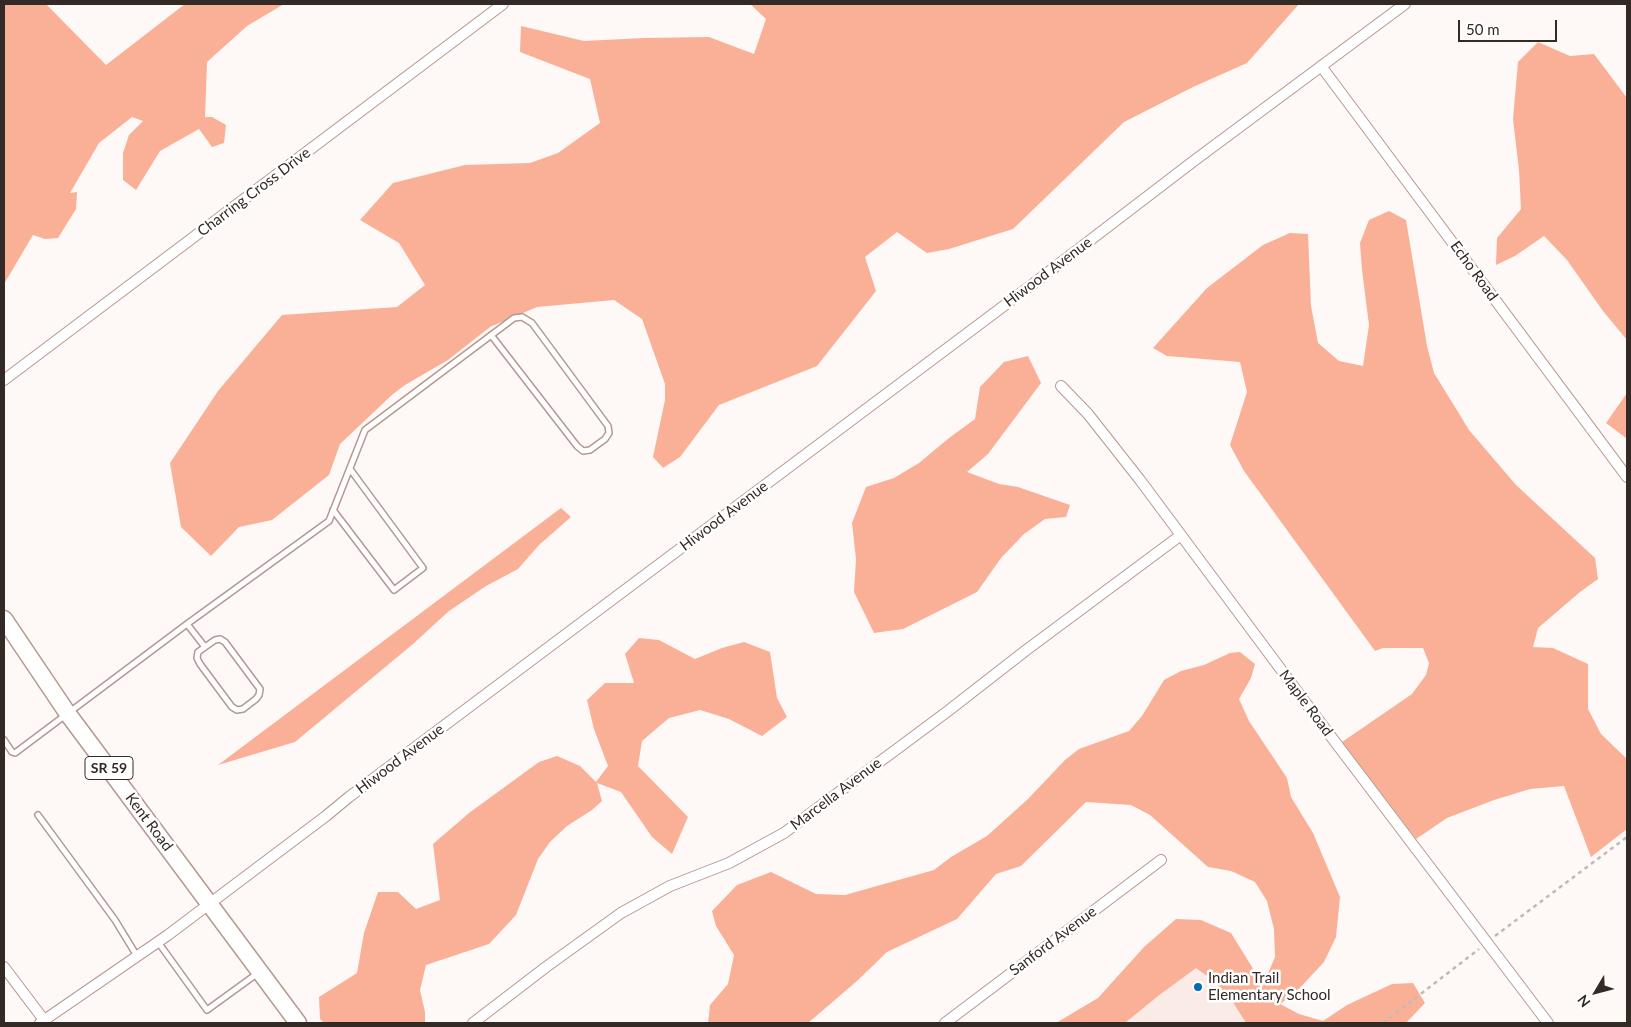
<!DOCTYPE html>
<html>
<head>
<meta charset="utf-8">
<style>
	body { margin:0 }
	#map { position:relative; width:1631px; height:1027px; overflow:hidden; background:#fef8f6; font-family:Lato,sans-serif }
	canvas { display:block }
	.frame { position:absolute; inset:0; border:5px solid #332925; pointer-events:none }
	.north { position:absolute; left:1571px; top:967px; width:50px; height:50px; -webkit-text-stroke:4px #fff; paint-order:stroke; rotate:233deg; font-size:14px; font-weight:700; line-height:20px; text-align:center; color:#332925 }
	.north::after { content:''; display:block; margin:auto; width:18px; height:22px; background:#332925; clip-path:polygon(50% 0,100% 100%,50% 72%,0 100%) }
	.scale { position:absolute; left:1458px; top:20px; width:99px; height:22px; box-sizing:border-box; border:2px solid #332925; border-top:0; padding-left:6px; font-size:15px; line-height:18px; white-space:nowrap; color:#332925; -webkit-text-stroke:4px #fff; paint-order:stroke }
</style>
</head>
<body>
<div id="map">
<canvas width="1631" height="1027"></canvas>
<div class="frame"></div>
<div class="north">N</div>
<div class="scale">50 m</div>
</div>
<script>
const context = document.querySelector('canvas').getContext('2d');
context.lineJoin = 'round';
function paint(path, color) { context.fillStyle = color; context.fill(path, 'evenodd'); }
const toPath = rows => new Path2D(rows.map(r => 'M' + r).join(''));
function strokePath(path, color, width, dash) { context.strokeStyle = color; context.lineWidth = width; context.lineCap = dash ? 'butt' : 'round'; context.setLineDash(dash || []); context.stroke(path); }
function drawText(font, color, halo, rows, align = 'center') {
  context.font = font + ' Lato,sans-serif'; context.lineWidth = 5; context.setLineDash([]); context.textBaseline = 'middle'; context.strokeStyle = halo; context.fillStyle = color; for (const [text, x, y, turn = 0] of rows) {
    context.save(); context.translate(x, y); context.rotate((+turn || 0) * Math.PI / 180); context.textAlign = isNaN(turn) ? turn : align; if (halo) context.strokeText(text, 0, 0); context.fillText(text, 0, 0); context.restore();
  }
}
paint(toPath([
	[1208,951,1262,1023,1112,1023]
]), '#faebe6');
paint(toPath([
	[6,4,46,4,106,65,185,4,284,4,247,26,207,62,205,117,212,117,226,125,224,143,212,147,199,129,160,151,136,190,123,180,123,153,129,135,143,121,132,117,99,143,70,193,77,192,76,209,58,238,45,239,33,235,4,284,4,6],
	[750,4,1299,4,1247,63,1193,87,1124,122,1013,229,949,249,927,253,897,232,865,257,876,291,817,366,719,405,680,457,663,468,653,457,665,400,665,384,642,319,614,300,537,307,490,327,448,360,405,385,393,394,340,444,329,475,272,520,239,527,211,556,181,527,170,463,218,391,282,315,397,307,425,285,399,243,360,220,393,183,465,165,530,163,558,153,600,123,590,79,520,52,521,26,584,41,644,38,709,37,754,54,766,19],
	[1538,42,1570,56,1594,54,1627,98,1627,340,1603,311,1567,260,1544,236,1515,256,1496,265,1497,238,1521,209,1519,170,1513,119,1518,62],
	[1389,211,1406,220,1427,346,1434,373,1469,430,1516,485,1595,558,1598,579,1580,592,1538,628,1533,647,1553,648,1588,664,1588,709,1601,734,1627,759,1627,829,1591,857,1564,786,1530,789,1494,800,1447,818,1416,839,1342,742,1412,694,1426,675,1429,663,1423,648,1383,648,1375,651,1244,471,1230,445,1247,392,1240,362,1167,356,1153,348,1207,288,1263,245,1290,233,1308,234,1311,306,1318,343,1339,361,1363,366,1369,325,1362,270,1360,243,1369,220],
	[1028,356,1041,383,988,454,967,472,999,484,1018,487,1070,505,1066,517,1045,519,1024,534,1001,558,977,592,903,629,874,633,854,592,856,559,852,523,866,487,894,478,919,463,949,438,975,419,980,387,1004,362],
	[1627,393,1627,438,1626,438,1606,423],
	[561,508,571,517,539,545,518,569,486,586,449,611,413,644,295,742,218,765],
	[639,638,659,640,695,659,722,648,744,642,770,652,777,698,787,717,762,736,729,719,700,710,669,718,642,741,638,766,688,817,672,854,652,837,621,792,597,783,602,801,592,810,567,826,550,842,538,859,516,915,489,944,426,965,420,990,425,1012,425,1023,324,1023,320,1019,319,997,357,973,364,933,378,892,398,892,416,909,440,900,433,844,469,813,539,762,557,756,580,766,596,782,608,766,594,729,587,700,605,683,634,683,625,654],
	[1240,652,1255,664,1251,678,1239,699,1249,721,1287,778,1291,797,1313,833,1340,897,1336,937,1324,962,1296,992,1280,1004,1299,1014,1323,1021,1347,1005,1392,984,1413,983,1425,1003,1406,1023,1246,1023,1231,999,1214,981,1196,968,1158,996,1125,1023,1056,1023,1098,998,1144,947,1176,919,1201,920,1231,933,1252,967,1261,990,1275,957,1274,929,1267,901,1255,882,1231,871,1208,867,1150,815,1131,805,1086,802,1021,866,996,874,957,919,887,952,857,981,808,1023,708,1023,710,1005,728,984,734,955,716,926,712,911,737,885,771,872,816,894,845,895,934,870,951,857,987,836,1028,799,1065,760,1079,749,1129,731,1142,716,1164,680,1181,671,1204,665,1230,653]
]), '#f9b097');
const service = toPath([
	[333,510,394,590,423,568,350,469],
	[187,624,205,647,198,652,197,658,200,664,232,707,237,710,243,709,256,699,259,695,260,689,225,642,220,639,215,640,205,647],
	[4,740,12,752,15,753,187,624,329,521,365,430,514,318,522,317,532,323,608,426,609,433,605,439,590,450,583,451,577,446,491,335],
	[38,815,115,920,137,956],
	[158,942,207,1010,258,973]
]);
const minor = toPath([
	[1321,66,1627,477],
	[4,380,503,4],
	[1061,386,1088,414,1140,480,1320,722,1548,1023],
	[4,967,44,1020],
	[40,1023,168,935,326,816,349,797,1029,287,1195,160,1405,4],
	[473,1023,546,967,621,913,670,886,729,863,784,833,948,711,1025,651,1181,535],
	[945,1023,1161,860]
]);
const primary = toPath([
	[4,619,68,714,298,1023]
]);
strokePath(service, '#b49990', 8);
strokePath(minor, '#b49990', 12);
strokePath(primary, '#b49990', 19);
strokePath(toPath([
	[1495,936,1627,837],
	[1383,1023,1479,949]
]), '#c1b9b7', 2.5, [4, 4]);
strokePath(service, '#fff', 5);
strokePath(minor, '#fff', 10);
strokePath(primary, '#fff', 16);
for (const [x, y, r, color] of [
	[1198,987,5,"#066bb7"]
]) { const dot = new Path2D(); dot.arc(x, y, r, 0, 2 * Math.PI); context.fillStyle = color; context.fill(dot); strokePath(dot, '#fff', 2); }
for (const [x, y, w] of [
	[109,768,48]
]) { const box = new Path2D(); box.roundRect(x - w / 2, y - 11.5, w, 23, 4); context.fillStyle = '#fff'; context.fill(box); strokePath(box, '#332925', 1); }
drawText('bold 14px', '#332925', null, [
	["SR 59",109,768]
]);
drawText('15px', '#332925', '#fff', [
	["Charring Cross Drive",254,192,-37],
	["Echo Road",1474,271,54],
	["Hiwood Avenue",1048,272,-37],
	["Hiwood Avenue",724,516,-37],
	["Maple Road",1306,703,53],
	["Hiwood Avenue",400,759,-37],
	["Marcella Avenue",836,794,-37],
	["Kent Road",149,822,53],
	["Sanford Avenue",1053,941,-37]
]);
drawText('15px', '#332925', '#fff', [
	["Indian Trail",1208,978],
	["Elementary School",1208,995]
], 'left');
</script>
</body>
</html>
